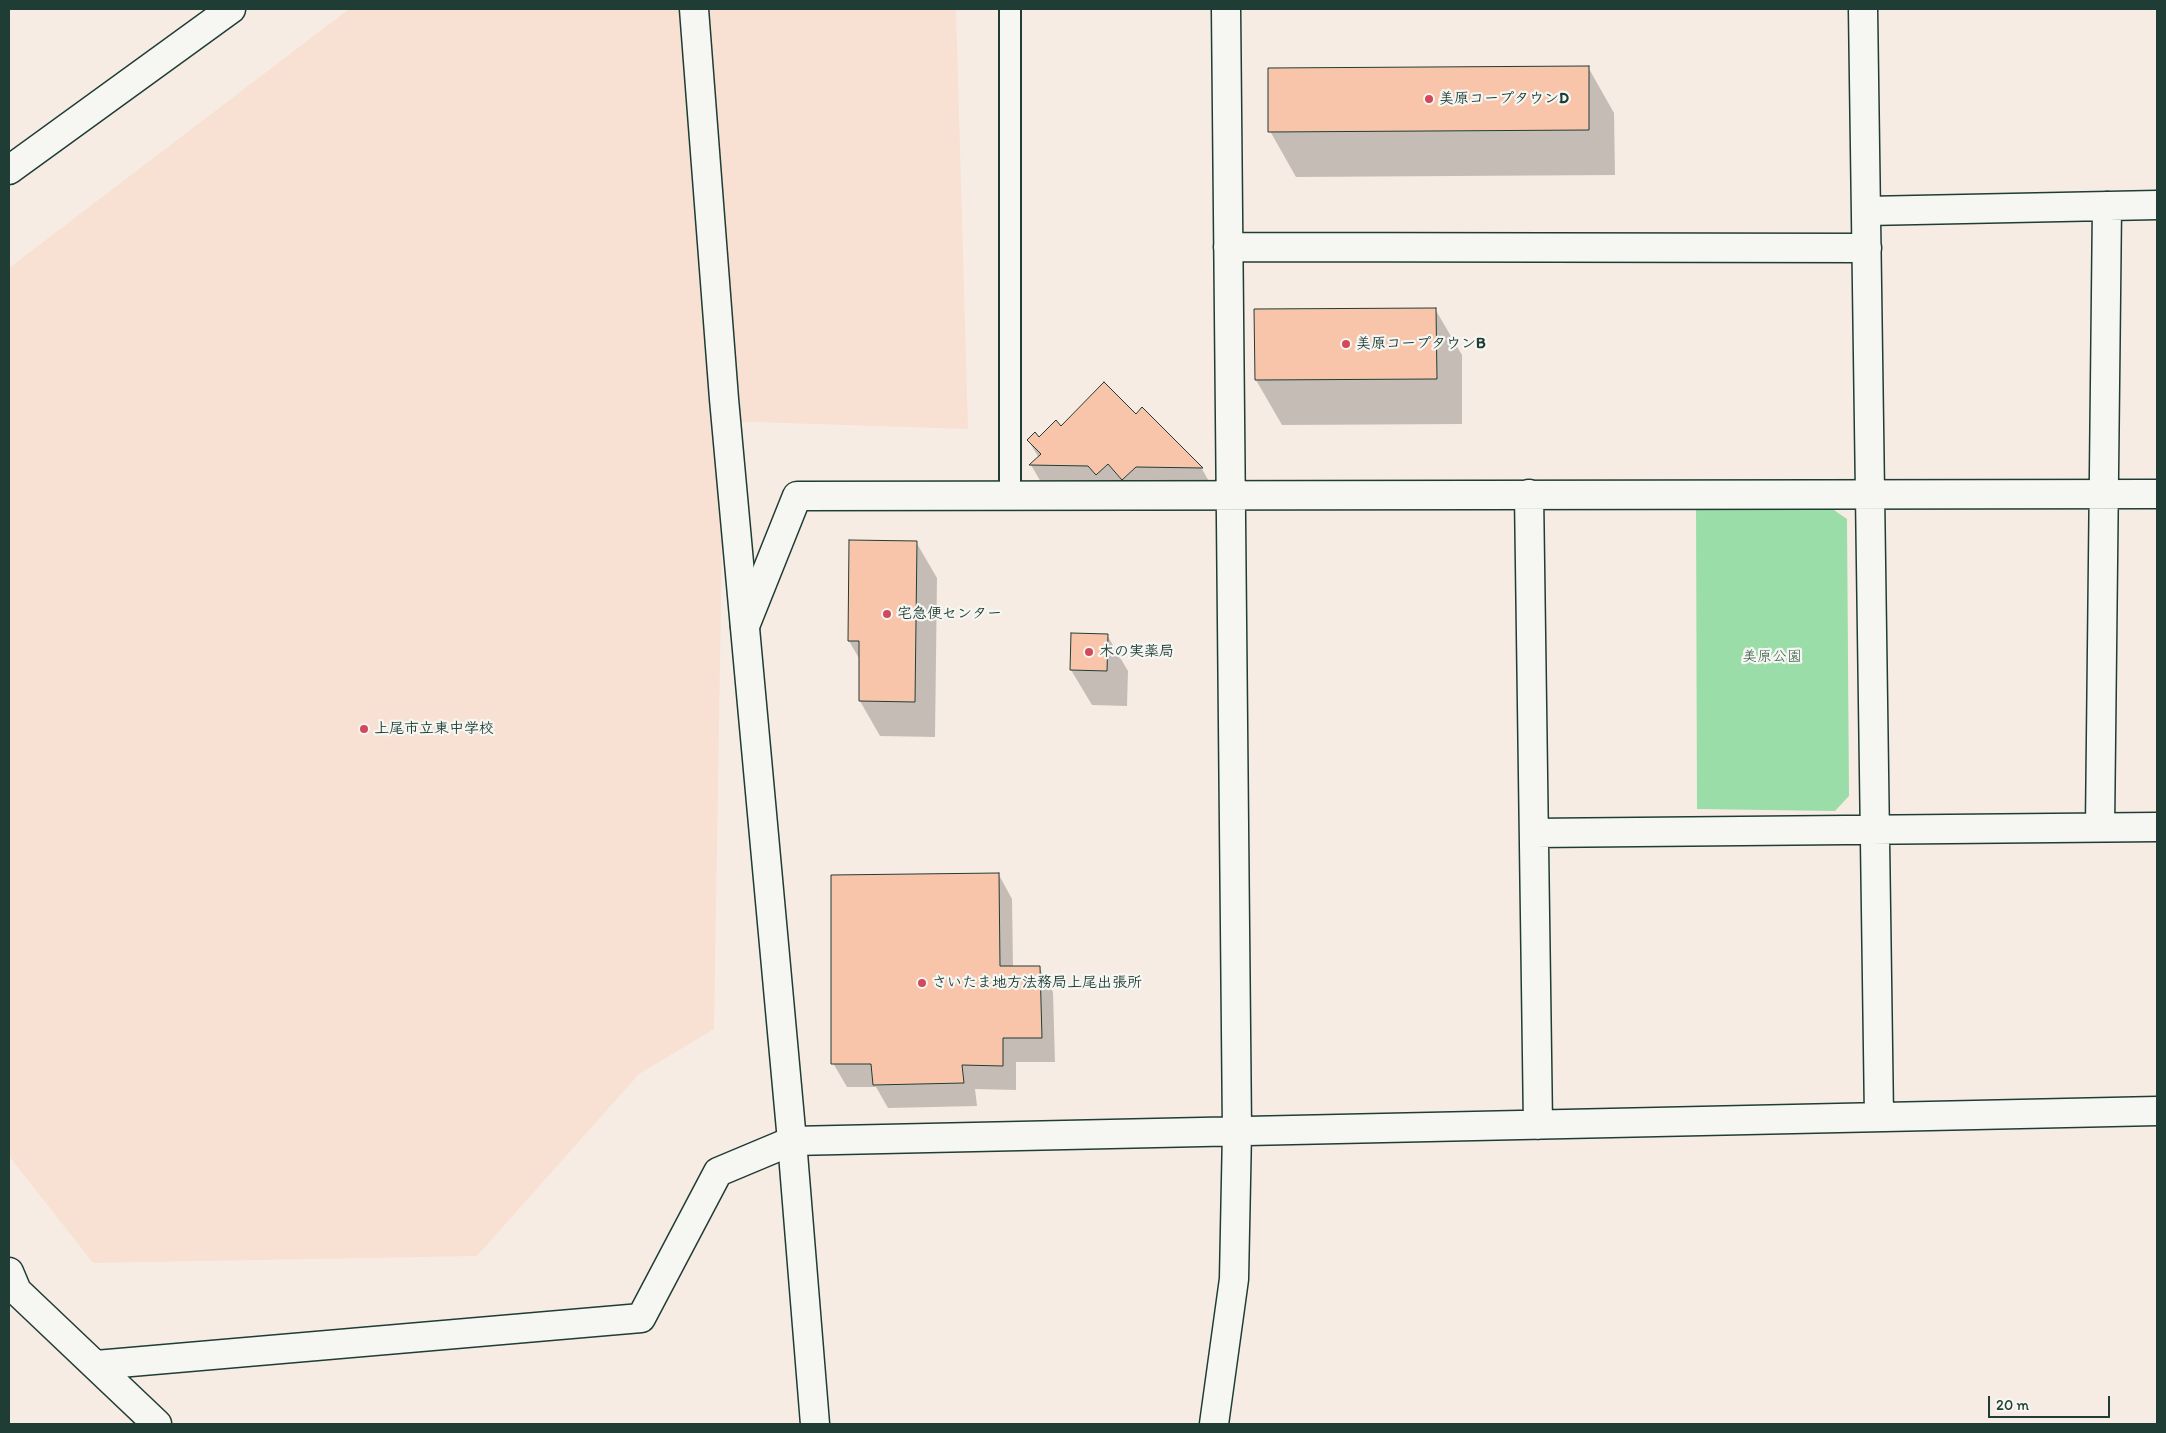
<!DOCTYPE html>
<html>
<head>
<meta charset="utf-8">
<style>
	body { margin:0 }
	#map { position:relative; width:2166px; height:1433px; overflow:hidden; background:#f7ece4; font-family:Itim,sans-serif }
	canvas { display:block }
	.frame { position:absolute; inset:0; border:10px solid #1f3d34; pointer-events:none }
	.scale { position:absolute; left:1988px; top:1396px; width:122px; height:22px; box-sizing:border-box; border:2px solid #1f3d34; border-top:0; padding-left:6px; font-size:15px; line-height:18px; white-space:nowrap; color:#1f3d34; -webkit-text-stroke:4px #f6f6f2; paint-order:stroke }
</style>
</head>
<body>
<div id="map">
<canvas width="2166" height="1433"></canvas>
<div class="frame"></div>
<div class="scale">20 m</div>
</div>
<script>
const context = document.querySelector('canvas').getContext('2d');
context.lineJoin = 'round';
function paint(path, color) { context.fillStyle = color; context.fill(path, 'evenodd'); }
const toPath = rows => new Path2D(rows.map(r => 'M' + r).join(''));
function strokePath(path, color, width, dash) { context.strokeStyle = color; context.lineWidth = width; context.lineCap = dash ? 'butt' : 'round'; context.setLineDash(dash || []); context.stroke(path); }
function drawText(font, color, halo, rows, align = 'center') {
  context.font = font + ' Itim,"Klee One",sans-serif'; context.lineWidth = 4.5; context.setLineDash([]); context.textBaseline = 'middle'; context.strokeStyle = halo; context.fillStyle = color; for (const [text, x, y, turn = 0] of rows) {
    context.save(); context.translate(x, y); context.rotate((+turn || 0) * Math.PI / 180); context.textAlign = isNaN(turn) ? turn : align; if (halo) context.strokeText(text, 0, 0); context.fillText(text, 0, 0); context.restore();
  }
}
paint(toPath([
	[349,9,956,9,968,429,724,421,714,1029,639,1074,477,1256,93,1263,9,1156,9,268]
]), '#f8e0d3');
paint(toPath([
	[1696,508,1831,508,1847,519,1849,796,1835,811,1697,809]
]), '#9bdda8');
paint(toPath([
	[1588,67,1614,113,1615,175,1296,177,1270,131],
	[1435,309,1462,355,1462,424,1282,425,1256,380],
	[1142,409,1202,469,1215,492,1045,489,1031,465,1039,458,1028,440,1039,438,1061,427,1136,415],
	[916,542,937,578,935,737,880,736,860,701,860,660,849,641],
	[1107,635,1128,671,1127,706,1092,705,1071,670],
	[999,875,1012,899,1013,967,1039,968,1053,992,1055,1062,1016,1062,1016,1090,975,1089,977,1106,888,1108,876,1087,847,1087,833,1063]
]), '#0003');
const building = toPath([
	[1589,66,1589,130,1268,132,1268,68,1589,66],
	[1436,308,1437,379,1255,380,1254,309,1436,308],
	[1104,382,1136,414,1142,407,1203,468,1136,467,1122,480,1108,464,1096,475,1088,466,1029,465,1041,454,1027,440,1035,432,1039,437,1056,420,1061,426,1104,382],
	[849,540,917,541,915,702,859,701,859,641,848,641,849,540],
	[1071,633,1108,634,1107,671,1070,670,1071,633],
	[999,873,1000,966,1040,966,1042,1038,1003,1038,1003,1066,962,1065,964,1083,873,1085,871,1064,831,1064,831,875,999,873]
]);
paint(building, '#f9c5aa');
strokePath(building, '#1f3d34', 1);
const service = toPath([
	[1010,495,1010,9]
]);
const minor = toPath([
	[1863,9,1879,1117],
	[1867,211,2157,205],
	[1228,247,1867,248],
	[1529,494,1538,1125],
	[745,626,797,496,2157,494],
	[2100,827,2107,206],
	[1534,833,2157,827],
	[9,1272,17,1291,157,1424],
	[96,1365,641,1318,718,1172,792,1141,2157,1111],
	[1214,1424,1234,1279,1237,1131,1226,9]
]);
const tertiary = toPath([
	[694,9,724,399,792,1141,815,1424],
	[9,170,231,9]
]);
strokePath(service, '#1f3d34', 24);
strokePath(minor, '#1f3d34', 31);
strokePath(tertiary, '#1f3d34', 31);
strokePath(service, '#f6f6f2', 20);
strokePath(minor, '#f6f6f2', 28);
strokePath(tertiary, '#f6f6f2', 28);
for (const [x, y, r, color] of [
	[1429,99,5,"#d1495b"],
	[1346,344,5,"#d1495b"],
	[887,614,5,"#d1495b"],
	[1089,652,5,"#d1495b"],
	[364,729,5,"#d1495b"],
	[922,983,5,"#d1495b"]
]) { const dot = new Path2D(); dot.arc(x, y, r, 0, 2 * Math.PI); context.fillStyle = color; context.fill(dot); strokePath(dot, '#f6f6f2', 2); }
drawText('bold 15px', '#1f3d34', '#f6f6f2', [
	["美原コープタウンD",1439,99],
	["美原コープタウンB",1356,344],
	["宅急便センター",897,614],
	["木の実薬局",1099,652],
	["上尾市立東中学校",374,729],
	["さいたま地方法務局上尾出張所",932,983]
], 'left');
drawText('15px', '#385d4b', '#f6f6f2', [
	["美原公園",1772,657]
]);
</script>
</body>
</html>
